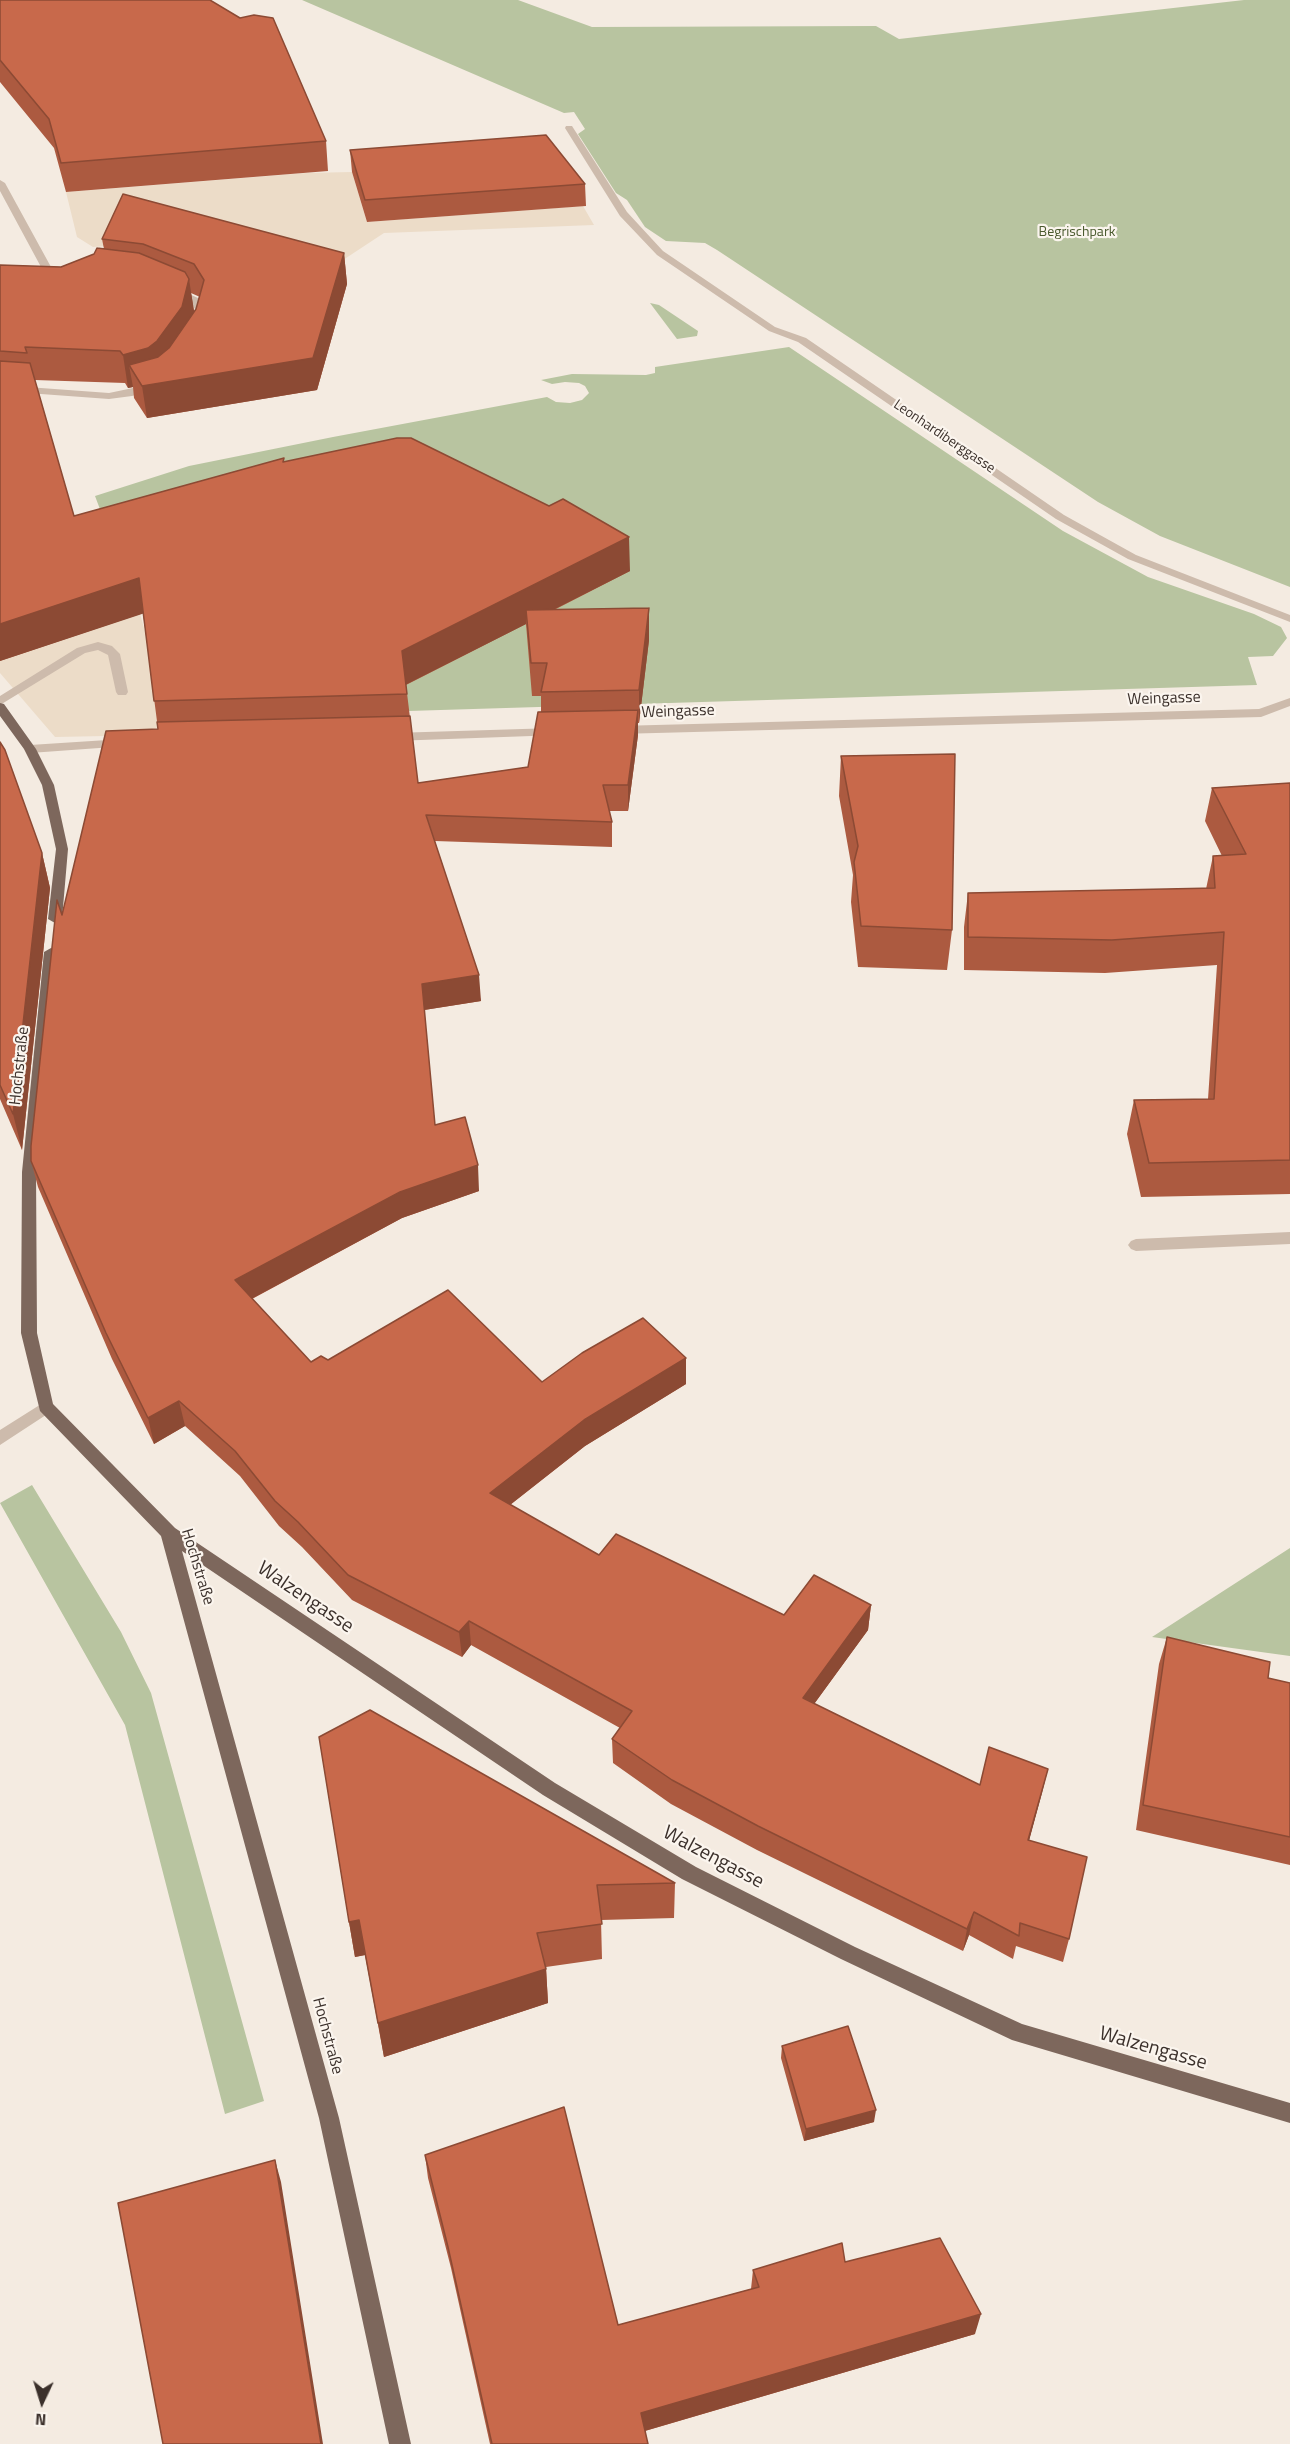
<!DOCTYPE html>
<html>
<head>
<meta charset="utf-8">
<style>
	body { margin:0 }
	#map { position:relative; width:1290px; height:2444px; overflow:hidden; background:#f4ebe1; font-family:"Titillium Web",sans-serif }
	canvas { display:block }
	.north { position:absolute; left:12px; top:2372px; width:60px; height:60px; -webkit-text-stroke:4px #fbf5ee; paint-order:stroke; rotate:184deg; font-size:16px; font-weight:700; line-height:24px; text-align:center; color:#3b302b }
	.north::after { content:''; display:block; margin:auto; width:21px; height:27px; background:#3b302b; clip-path:polygon(50% 0,100% 100%,50% 72%,0 100%) }
</style>
</head>
<body>
<div id="map">
<canvas width="1290" height="2444"></canvas>
<div class="north">N</div>
</div>
<script>
const context = document.querySelector('canvas').getContext('2d');
context.lineJoin = 'round';
function paint(path, color) { context.fillStyle = color; context.fill(path, 'evenodd'); }
const toPath = rows => new Path2D(rows.map(r => 'M' + r).join(''));
function strokePath(path, color, width, dash) { context.strokeStyle = color; context.lineWidth = width; context.lineCap = dash ? 'butt' : 'round'; context.setLineDash(dash || []); context.stroke(path); }
function drawText(font, color, halo, rows, align = 'center') {
  context.font = font + ' "Titillium Web",sans-serif'; context.lineWidth = 4.5; context.setLineDash([]); context.textBaseline = 'middle'; context.strokeStyle = halo; context.fillStyle = color; for (const [text, x, y, turn = 0] of rows) {
    context.save(); context.translate(x, y); context.rotate((+turn || 0) * Math.PI / 180); context.textAlign = isNaN(turn) ? turn : align; if (halo) context.strokeText(text, 0, 0); context.fillText(text, 0, 0); context.restore();
  }
}
paint(toPath([
	[302,0,518,0,592,27,876,26,899,39,1244,0,1290,0,1290,587,1160,536,1098,502,717,250,705,243,666,241,645,227,627,200,616,193,578,134,585,129,574,112,564,113],
	[650,303,659,305,698,331,697,336,677,339],
	[789,347,1063,531,1148,577,1254,614,1281,627,1287,638,1273,656,1248,657,1257,685,408,711,112,541,95,496,189,466,333,437,547,397,556,402,570,403,582,400,589,393,585,386,579,383,565,382,552,384,541,380,572,374,646,375,655,373,655,367],
	[32,1485,121,1632,151,1693,264,2101,225,2114,125,1725,0,1503],
	[1290,1548,1290,1656,1152,1637]
]), '#b8c4a0');
paint(toPath([
	[352,172,367,222,583,206,594,225,384,233,299,289,159,243,93,247,77,237,66,192,306,173],
	[139,610,149,646,159,728,106,736,55,737,0,673,0,661]
]), '#ecdcc8');
paint(toPath([
	[566,126,572,126,627,212,663,251,775,327,806,338,1064,515,1136,555,1290,615,1290,622,1128,559,1056,519,798,342,769,331,657,255,620,216,565,128,566,126],
	[0,180,5,183,51,267,49,269,41,267,0,191,0,180],
	[172,289,178,289,198,298,206,311,201,326,193,324,196,311,191,302,172,293,172,289],
	[152,384,157,387,156,389,132,396,109,399,0,391,0,385,109,393,152,384],
	[98,642,112,646,120,654,128,692,126,695,118,695,116,692,108,655,98,650,85,653,0,705,0,696,77,648,98,642],
	[1290,698,1290,706,1261,717,618,734,612,730,618,726,1259,709,1290,698],
	[555,728,561,732,559,735,393,741,387,737,393,733,555,728],
	[123,739,127,740,127,746,30,753,24,749,30,745,123,739],
	[1290,1232,1290,1244,1136,1251,1131,1249,1128,1245,1131,1241,1136,1239,1290,1232],
	[46,1401,52,1403,54,1407,52,1411,0,1445,0,1430,46,1401]
]), '#cdbbac');
paint(toPath([
	[0,703,4,704,36,749,54,785,68,849,62,919,55,923,48,919,56,849,42,785,24,749,0,716,0,703],
	[51,948,58,952,36,1172,37,1333,53,1404,175,1528,555,1783,696,1867,855,1947,1022,2024,1290,2103,1290,2123,1012,2040,841,1959,682,1879,543,1795,182,1551,339,2118,411,2444,389,2444,319,2118,161,1536,40,1411,21,1333,22,1172,44,952,51,948]
]), '#7d675c');
paint(toPath([
	[0,0,326,141,328,171,66,192,54,148,0,82],
	[350,150,585,184,586,206,367,222,352,172],
	[102,239,344,253,347,284,317,390,147,418,134,398,133,387,128,388,125,383,35,380,74,516,284,458,284,461,630,571,554,610,649,640,639,723,638,723,638,735,628,811,609,811,612,822,612,847,435,841,481,1001,424,1010,435,1125,479,1191,402,1218,252,1299,311,1362,328,1360,542,1382,686,1358,686,1384,585,1446,510,1505,599,1555,784,1615,871,1605,868,1630,814,1704,980,1785,1048,1769,1029,1840,1069,1939,1063,1962,1016,1946,1013,1959,969,1935,963,1951,757,1850,671,1804,613,1763,612,1739,620,1728,471,1645,462,1657,352,1600,302,1547,279,1526,240,1476,185,1426,154,1444,112,1359,38,1187,31,1161,62,915,158,729,143,613,0,661,0,265,61,267,94,254,104,249],
	[191,293,200,297,196,309,193,314,194,311],
	[526,624,532,696,541,696,541,712,528,767,418,783,406,685],
	[0,742,42,853,50,888,22,1150,0,1099],
	[841,756,952,930,947,970,858,967,851,902,853,875,839,796],
	[1290,783,1290,1194,1141,1197,1127,1134,1134,1100,1208,1099,1217,965,1105,973,964,970,964,927,968,893,1206,889,1213,856,1222,856,1205,821,1212,788],
	[1167,1637,1268,1678,1290,1683,1290,1865,1136,1830,1159,1664],
	[319,1737,675,1883,674,1918,601,1920,602,1959,546,1967,548,2003,384,2057,365,1955,355,1957,349,1922],
	[782,2046,874,2122,804,2141,781,2058],
	[425,2155,618,2325,751,2289,753,2270,845,2262,975,2334,645,2431,648,2444,490,2444,451,2268,428,2178]
]), '#ac5a40');
paint(toPath([
	[344,253,347,284,317,390,147,418,142,386],
	[189,279,194,311,187,339,162,373,129,365,133,387,128,388,123,355],
	[629,537,630,571,527,623,526,610,526,624,405,685,402,651],
	[139,578,145,613,0,661,0,624],
	[649,608,649,640,639,723,639,690],
	[638,710,638,735,628,811,628,785],
	[42,853,50,888,22,1150,13,1114],
	[479,975,481,1001,424,1010,422,984],
	[478,1165,479,1191,402,1218,240,1305,235,1280,400,1192],
	[686,1358,686,1384,585,1446,492,1519,490,1493,584,1420],
	[179,1401,185,1426,154,1444,148,1418],
	[871,1605,868,1630,801,1722,803,1698],
	[469,1621,471,1645,462,1657,459,1632],
	[1048,1769,1042,1793,1023,1863,1028,1840],
	[974,1912,969,1935,963,1951,967,1929],
	[359,1920,365,1955,355,1957,349,1922],
	[546,1969,548,2003,384,2057,378,2023],
	[876,2110,874,2122,804,2141,806,2129],
	[275,2160,281,2182,323,2444,321,2444],
	[981,2314,975,2334,641,2432,641,2413]
]), '#8c4a34');
const building = toPath([
	[0,0,210,0,240,18,254,15,273,18,326,141,61,163,49,119,0,60,0,0],
	[546,135,585,184,365,200,350,150,546,135],
	[123,194,344,253,313,358,142,386,129,365,158,357,169,348,196,309,204,280,194,264,143,244,102,239,123,194],
	[97,248,139,253,185,272,189,279,182,307,157,341,148,348,123,355,120,351,25,347,27,353,0,351,0,265,61,267,94,254,97,248],
	[0,361,30,363,74,516,284,458,283,462,397,438,411,438,549,506,563,499,629,537,402,651,407,694,154,701,139,578,0,624,0,361],
	[649,608,639,690,541,692,547,663,531,663,526,610,649,608],
	[638,710,628,785,603,785,612,822,426,815,479,975,422,984,435,1125,465,1117,478,1165,400,1192,235,1280,311,1362,321,1356,328,1360,448,1290,542,1382,582,1353,643,1318,686,1358,584,1420,490,1493,599,1555,616,1534,784,1615,814,1575,871,1605,803,1698,980,1785,989,1747,1048,1769,1028,1840,1087,1857,1069,1939,1020,1923,1019,1936,974,1912,967,1929,758,1826,672,1780,612,1739,632,1711,469,1621,459,1632,348,1575,298,1522,275,1501,235,1451,179,1401,148,1418,106,1333,31,1161,31,1146,57,900,62,915,106,731,158,729,157,722,410,716,418,783,528,767,538,712,638,710],
	[0,742,5,750,42,853,13,1114,0,1085,0,742],
	[955,754,952,930,861,926,854,862,858,846,841,756,955,754],
	[1290,783,1290,1160,1149,1163,1134,1100,1214,1099,1224,932,1112,940,968,937,968,893,1215,888,1213,856,1246,854,1212,788,1290,783],
	[1167,1637,1270,1662,1268,1678,1290,1683,1290,1837,1143,1805,1167,1637],
	[370,1710,675,1883,597,1885,602,1924,537,1933,546,1969,378,2023,359,1920,349,1922,319,1737,370,1710],
	[848,2026,876,2110,806,2129,782,2046,848,2026],
	[564,2107,618,2325,759,2287,753,2270,842,2243,845,2262,940,2238,981,2314,641,2413,648,2444,492,2444,448,2247,425,2155,564,2107],
	[275,2160,321,2444,163,2444,118,2203,275,2160]
]);
paint(building, '#c8694b');
strokePath(building, '#8c4a34', 1.5);
drawText('14px', '#4a5a2e', '#fbf5ee', [
	["Begrischpark",1077,233]
]);
drawText('14px', '#3b302b', '#fbf5ee', [
	["Leonhardiberggasse",944,437,34]
]);
drawText('16px', '#3b302b', '#fbf5ee', [
	["Weingasse",1164,699,-2],
	["Weingasse",678,712,-2],
	["Hochstraße",20,1066,-84],
	["Hochstraße",197,1567,73],
	["Hochstraße",327,2036,75]
]);
drawText('20px', '#3b302b', '#fbf5ee', [
	["Walzengasse",305,1598,34],
	["Walzengasse",713,1858,28],
	["Walzengasse",1153,2049,16]
]);
</script>
</body>
</html>
